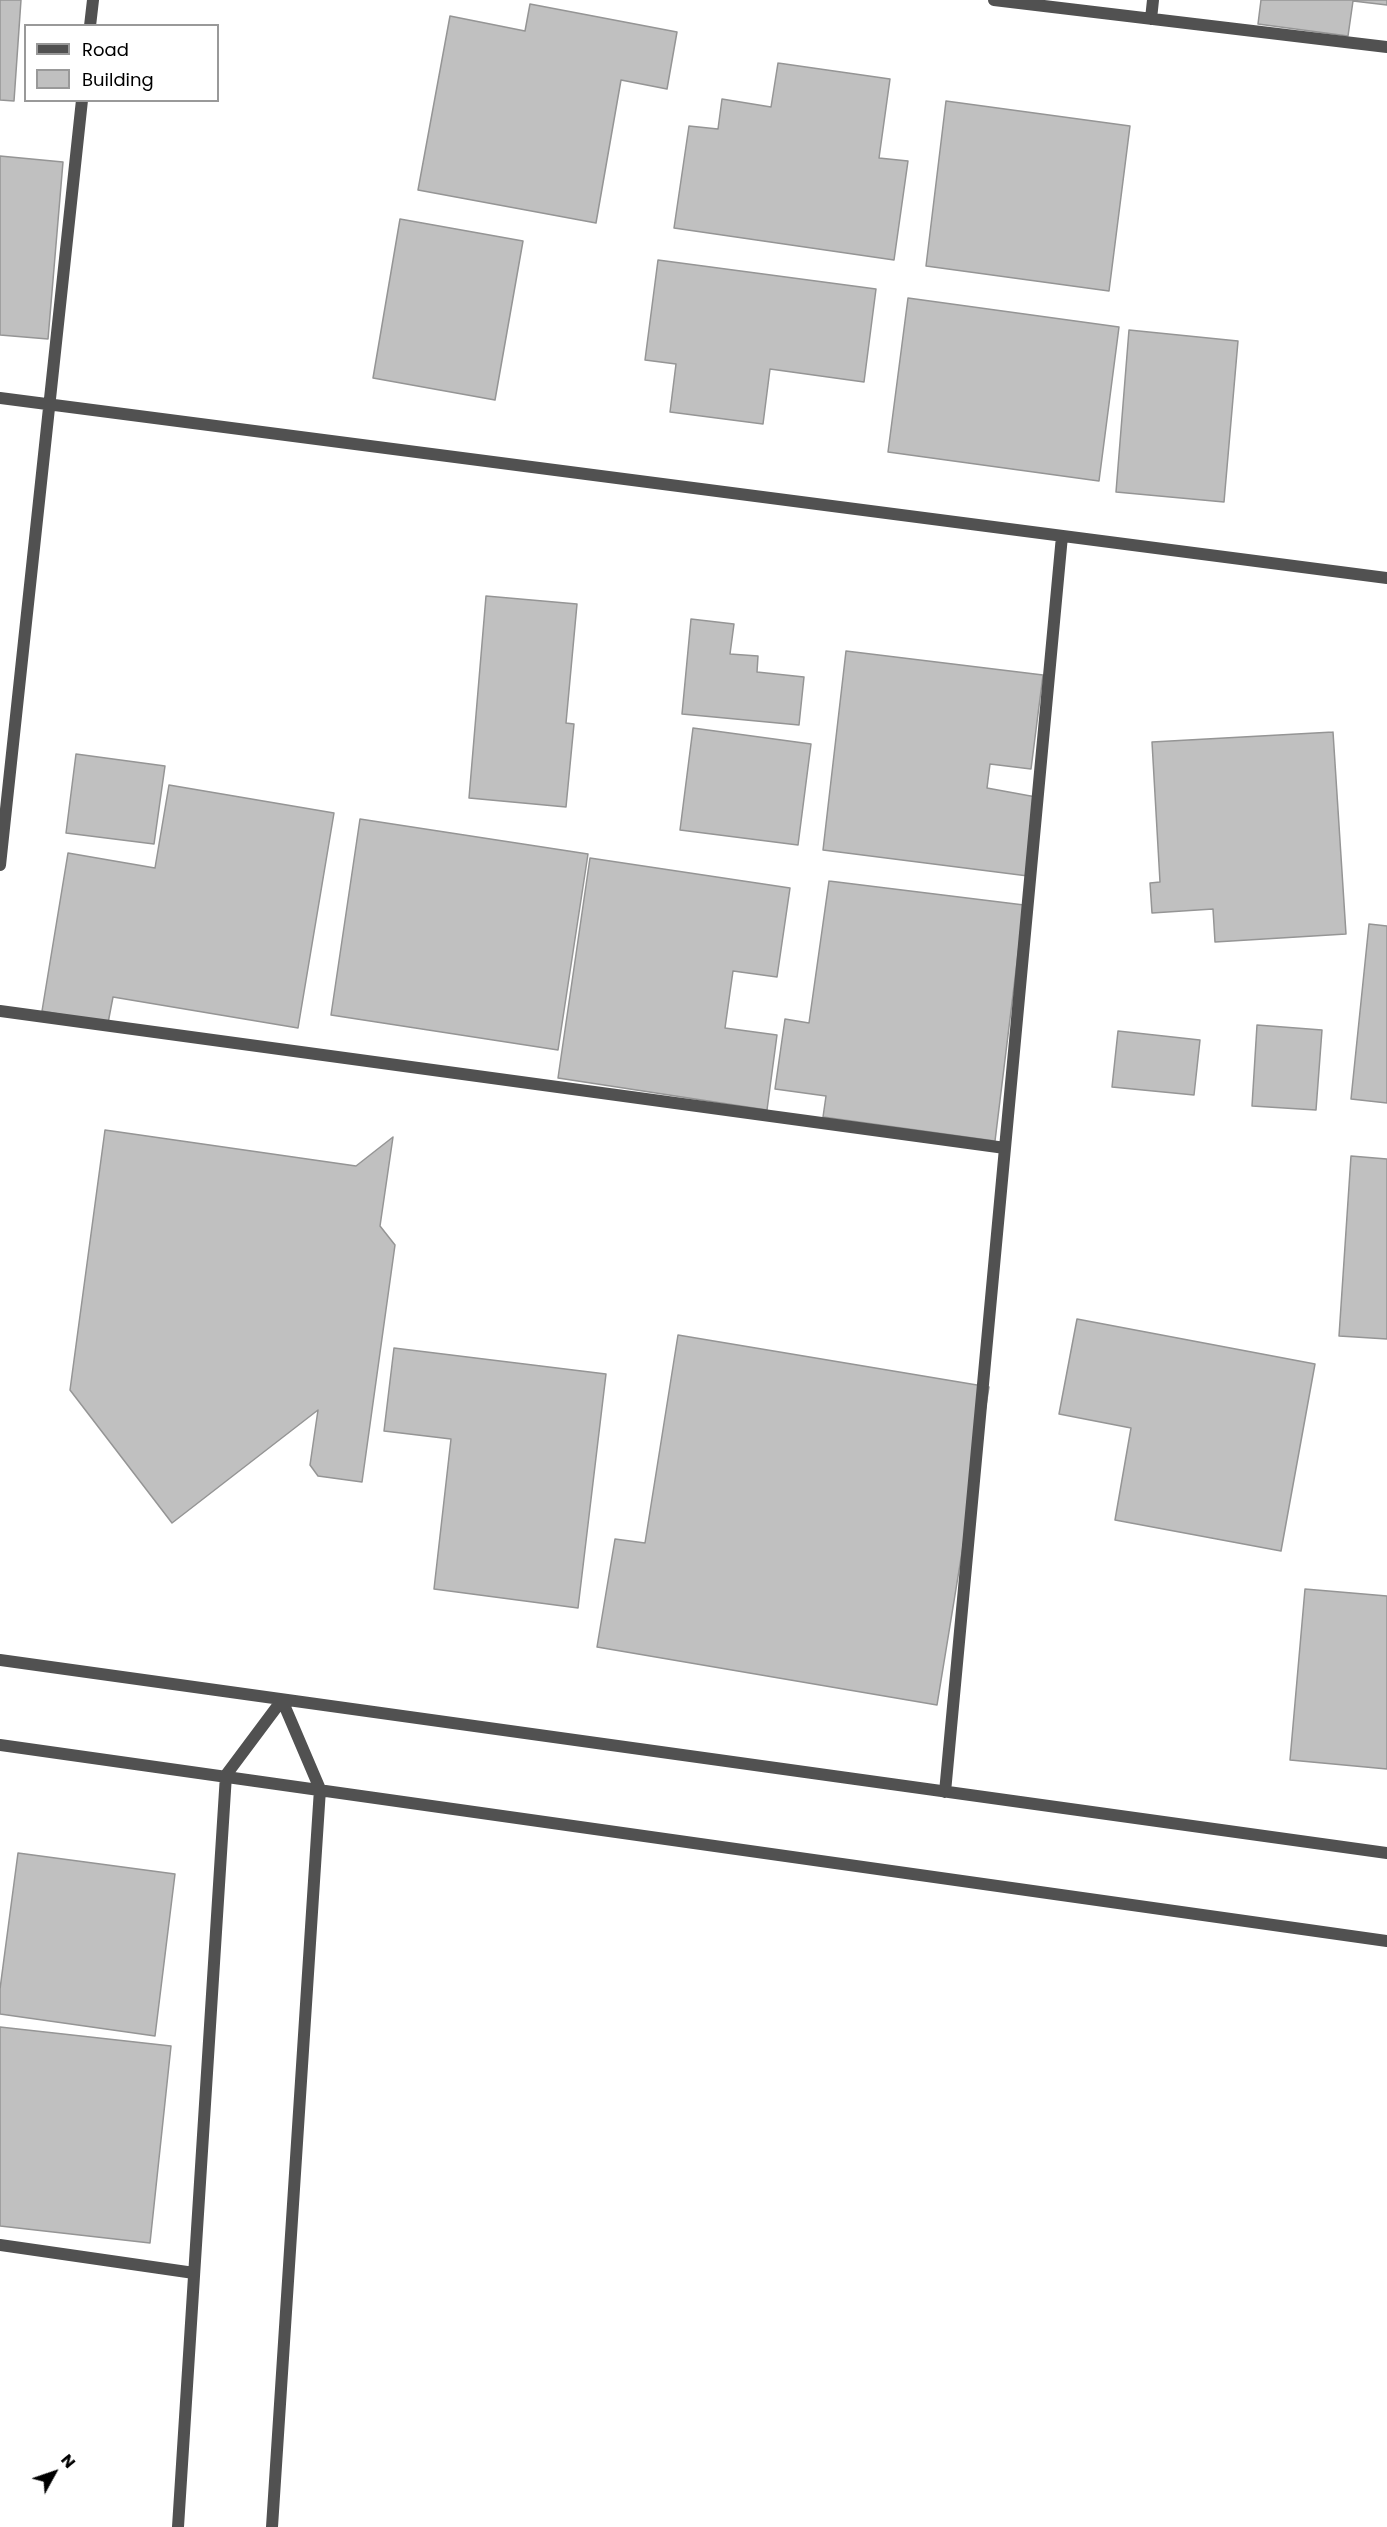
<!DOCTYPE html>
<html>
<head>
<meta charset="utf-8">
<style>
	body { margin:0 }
	#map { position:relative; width:1387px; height:2527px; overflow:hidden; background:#fff; font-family:Poppins,sans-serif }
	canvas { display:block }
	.legend { position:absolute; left:24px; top:24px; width:195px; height:78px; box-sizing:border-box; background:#fff; border:2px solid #999; margin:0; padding:8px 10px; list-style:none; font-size:18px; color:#000 }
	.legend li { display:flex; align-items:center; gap:12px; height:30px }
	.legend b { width:30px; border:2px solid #999 }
	.north { position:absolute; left:24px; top:2443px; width:60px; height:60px; -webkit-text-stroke:4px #fff; paint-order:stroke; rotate:50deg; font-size:16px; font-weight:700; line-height:24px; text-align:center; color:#000 }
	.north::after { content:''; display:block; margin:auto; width:21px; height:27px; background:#000; clip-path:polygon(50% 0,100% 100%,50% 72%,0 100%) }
</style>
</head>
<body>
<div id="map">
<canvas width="1387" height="2527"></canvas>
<ul class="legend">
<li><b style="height:8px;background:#515151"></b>Road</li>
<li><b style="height:16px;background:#c0c0c0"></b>Building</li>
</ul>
<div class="north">N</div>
</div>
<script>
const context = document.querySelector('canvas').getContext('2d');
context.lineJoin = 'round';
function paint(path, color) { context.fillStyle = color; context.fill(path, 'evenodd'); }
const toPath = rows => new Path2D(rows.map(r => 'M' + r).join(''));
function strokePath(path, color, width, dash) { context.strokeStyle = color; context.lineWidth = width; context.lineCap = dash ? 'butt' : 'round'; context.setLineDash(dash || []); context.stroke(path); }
const building = toPath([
	[0,0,21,0,14,101,0,100,0,0],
	[1261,0,1387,0,1387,5,1353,1,1348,36,1258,24,1261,0],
	[530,4,677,32,667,89,621,80,596,223,418,190,450,16,525,31,530,4],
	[778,63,890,79,879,158,908,161,894,260,674,228,689,126,718,129,722,99,771,107,778,63],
	[946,101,1130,126,1109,291,926,266,946,101],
	[0,156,63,162,48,339,0,335,0,156],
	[400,219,523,241,495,400,373,378,400,219],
	[658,260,876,289,864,382,770,369,763,424,670,412,676,364,645,360,658,260],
	[908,298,1119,327,1099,481,888,452,908,298],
	[1129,330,1238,341,1224,502,1116,492,1129,330],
	[486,596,577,604,566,723,574,724,566,807,469,798,486,596],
	[691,619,734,624,730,654,758,656,757,672,804,677,799,725,682,714,691,619],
	[846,651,1043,675,1031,769,990,764,987,788,1036,797,1028,876,823,850,846,651],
	[693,728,811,744,798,845,680,830,693,728],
	[1333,732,1346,934,1215,942,1213,909,1152,913,1150,883,1160,882,1152,742,1333,732],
	[76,754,165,766,154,844,66,833,76,754],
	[169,785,334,813,298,1028,113,997,108,1023,42,1011,68,853,155,868,169,785],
	[360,819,588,854,558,1050,331,1015,360,819],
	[590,858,790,888,777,977,733,971,725,1028,777,1035,767,1110,558,1078,590,858],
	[829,881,1024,905,995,1141,823,1117,826,1096,775,1089,785,1019,809,1023,829,881],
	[1369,924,1387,926,1387,1103,1351,1099,1369,924],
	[1257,1025,1322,1030,1316,1110,1252,1106,1257,1025],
	[1118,1031,1200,1040,1194,1095,1112,1087,1118,1031],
	[105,1130,356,1166,393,1137,380,1226,395,1245,362,1482,318,1476,310,1465,318,1410,172,1523,70,1390,105,1130],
	[1351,1156,1387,1159,1387,1339,1339,1336,1351,1156],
	[1077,1319,1315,1364,1281,1551,1115,1520,1131,1428,1059,1414,1077,1319],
	[678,1335,989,1387,937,1705,597,1647,615,1539,645,1543,678,1335],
	[394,1348,606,1374,578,1608,434,1589,451,1439,384,1431,394,1348],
	[1305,1589,1387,1596,1387,1769,1290,1760,1305,1589],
	[18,1853,175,1874,155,2036,0,2014,0,1989,18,1853],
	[0,2027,171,2046,150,2243,0,2226,0,2027]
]);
paint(building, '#c0c0c0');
strokePath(building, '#959595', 1.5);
strokePath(toPath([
	[994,0,1387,47],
	[1151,19,1153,0],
	[90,26,93,0],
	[0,398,1387,578],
	[0,865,82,100],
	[0,1011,1005,1148],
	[0,1660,1387,1853],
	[0,1745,1387,1941],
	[945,1792,1062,536],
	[0,2245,194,2273],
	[178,2527,226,1775,282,1700,320,1789,272,2527]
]), '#515151', 12);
</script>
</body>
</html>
